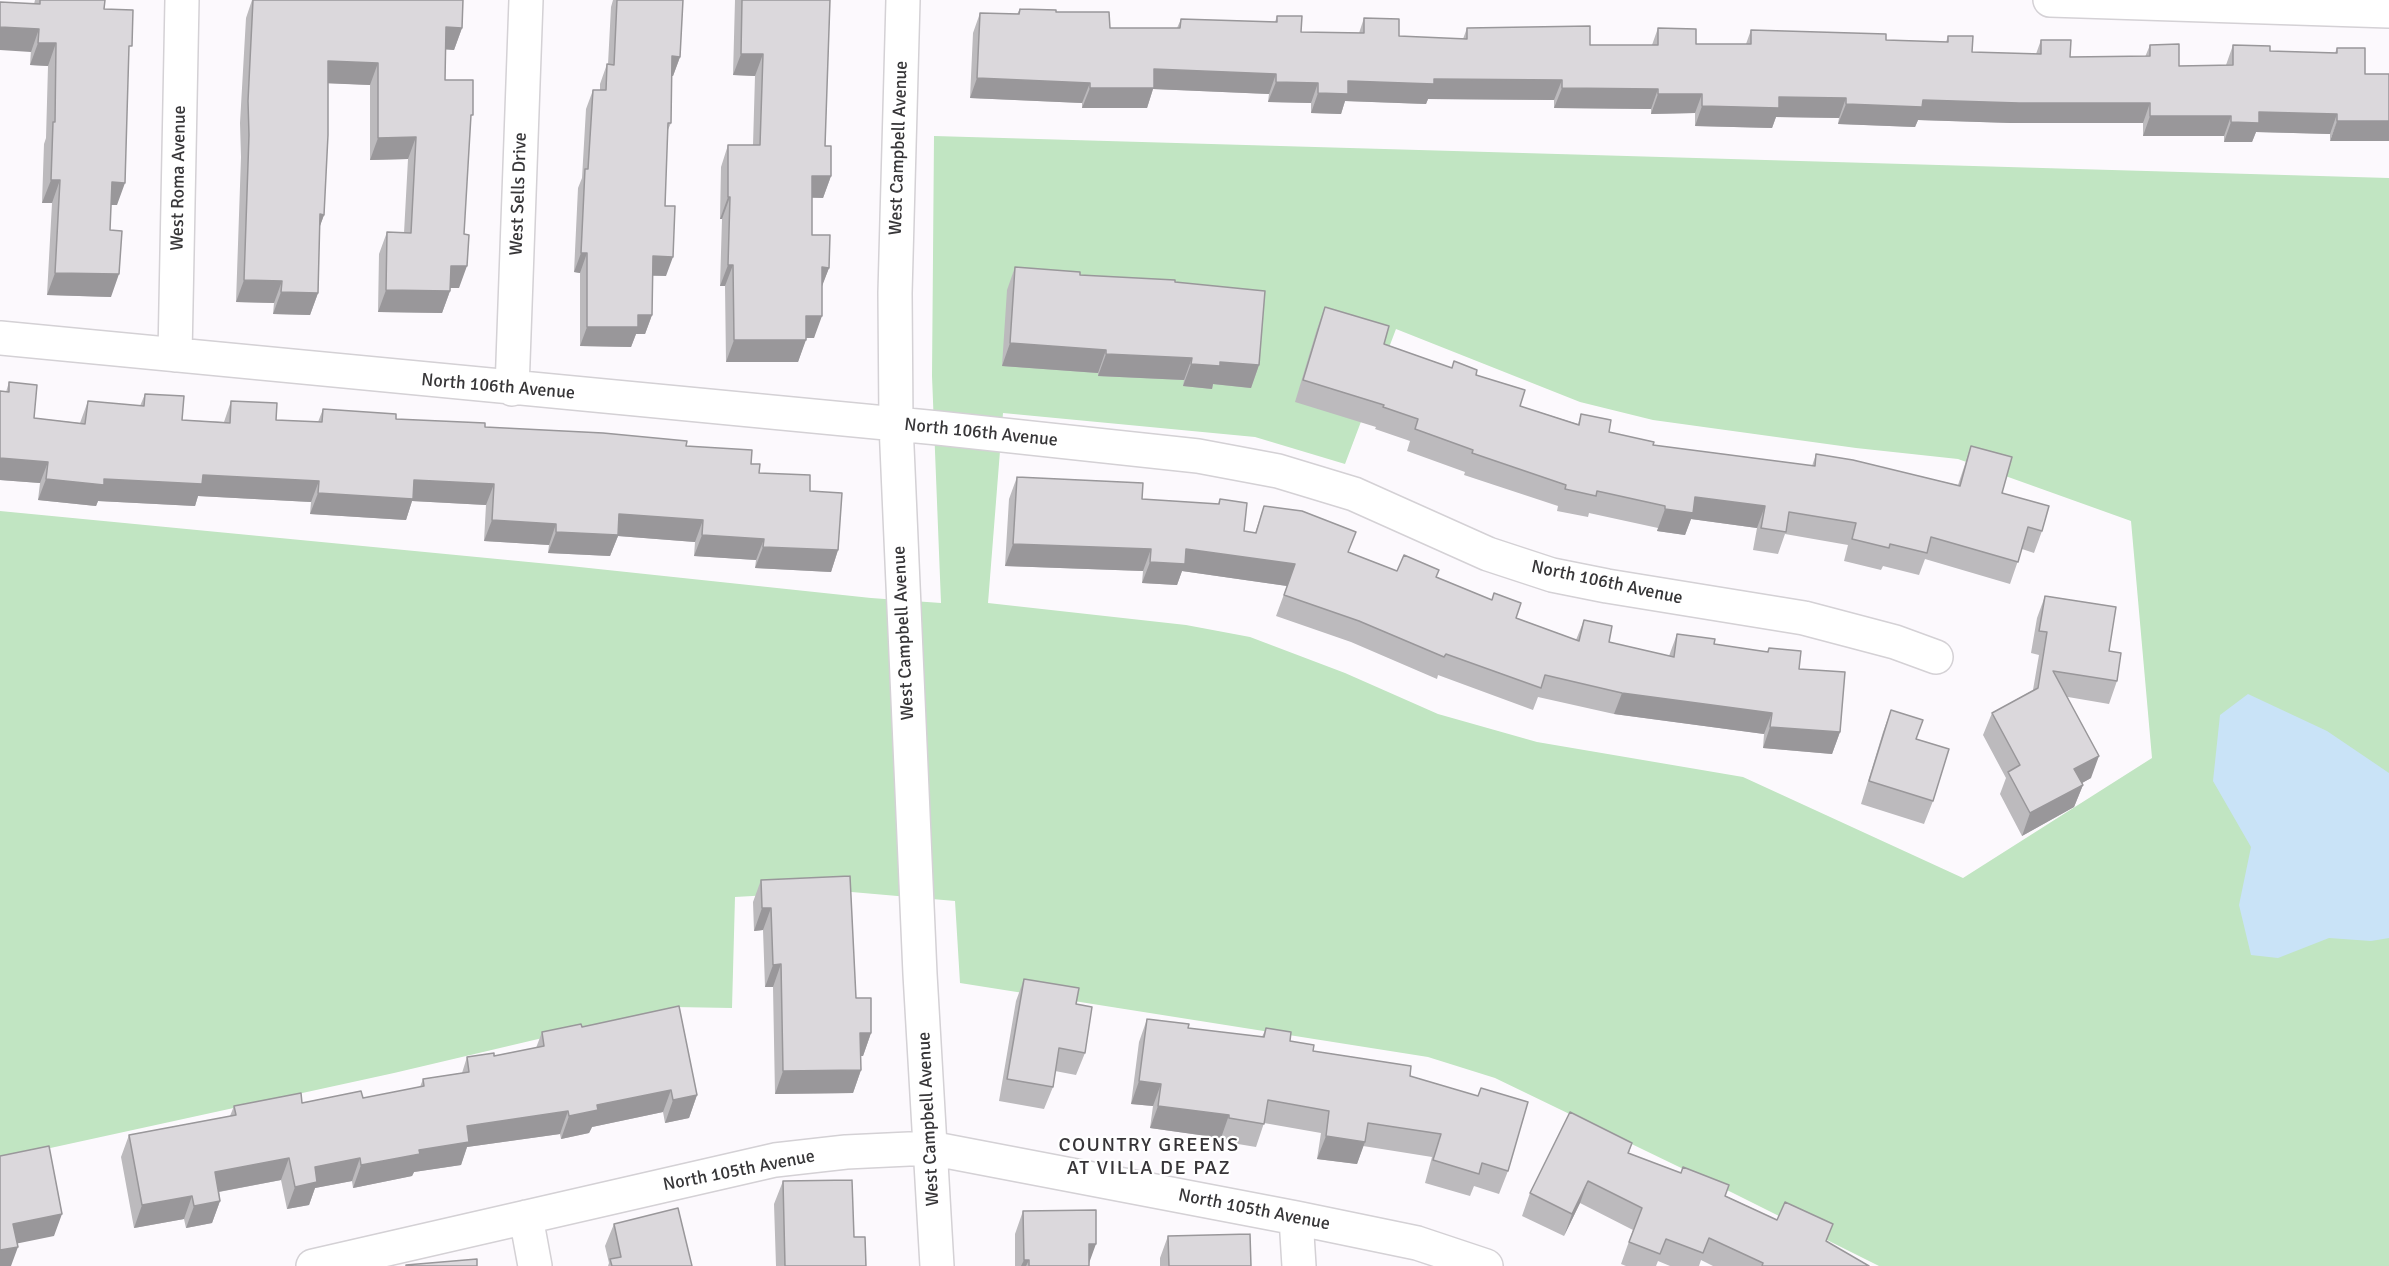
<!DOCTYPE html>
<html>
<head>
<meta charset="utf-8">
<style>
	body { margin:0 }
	canvas { display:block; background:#fcf9fd }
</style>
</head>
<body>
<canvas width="2389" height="1266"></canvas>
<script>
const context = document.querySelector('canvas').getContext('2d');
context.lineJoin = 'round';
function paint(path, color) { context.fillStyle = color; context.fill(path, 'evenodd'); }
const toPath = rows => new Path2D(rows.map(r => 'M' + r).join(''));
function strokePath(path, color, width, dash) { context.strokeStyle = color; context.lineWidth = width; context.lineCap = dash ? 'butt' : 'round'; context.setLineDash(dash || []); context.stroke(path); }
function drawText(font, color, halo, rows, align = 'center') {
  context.font = font + ' Signika,sans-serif'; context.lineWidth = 4.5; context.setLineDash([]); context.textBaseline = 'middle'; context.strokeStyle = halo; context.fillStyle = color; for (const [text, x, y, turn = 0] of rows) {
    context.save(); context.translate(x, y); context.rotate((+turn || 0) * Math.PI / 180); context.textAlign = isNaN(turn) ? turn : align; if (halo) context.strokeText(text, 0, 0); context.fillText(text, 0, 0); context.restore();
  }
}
paint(toPath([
	[934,136,2389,178,2389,1266,1879,1266,1733,1193,1495,1078,1428,1057,960,983,955,901,840,891,735,897,732,1008,674,1007,394,1073,0,1159,0,511,570,566,871,598,941,603,932,376],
	[1396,329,1580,402,1653,420,1856,448,1958,459,2131,521,2152,758,1963,878,1743,777,1537,742,1438,714,1345,673,1250,637,1186,625,988,603,1003,413,1255,437,1345,464]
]), '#c1e5c2');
paint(toPath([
	[2248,694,2327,731,2389,773,2389,938,2371,941,2329,938,2278,958,2251,955,2239,905,2251,847,2213,781,2220,715]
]), '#c9e3f7');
const minor = toPath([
	[903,0,895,293,896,424,920,974,937,1266],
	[2050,0,2389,11],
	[0,338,938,428,1198,456,1278,471,1354,494,1488,554,1552,575,1607,586,1804,618,1895,642,1936,657],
	[175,355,182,0],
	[512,389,526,0],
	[526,1217,535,1266],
	[1296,1218,1299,1266],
	[313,1266,775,1160,846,1152,930,1148,1296,1218,1417,1243,1486,1266]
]);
strokePath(minor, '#d4d1d5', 36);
strokePath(minor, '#fff', 33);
paint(toPath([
	[35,0,105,0,104,9,128,55,117,205,111,205,110,230,111,297,47,295,52,203,42,203,44,144,46,138,48,66,30,65,34,4],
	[252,0,463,0,462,28,454,50,446,49,445,80,470,123,459,288,450,288,450,291,442,313,378,312,379,254,387,232,404,233,408,159,370,160,370,85,328,83,324,215,319,228,318,293,310,315,273,314,274,303,236,302,241,157,240,123,246,18],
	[613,0,683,0,680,57,673,76,672,76,671,123,667,132,665,206,666,276,652,276,652,315,645,334,636,334,631,347,580,346,580,273,574,272,578,188,582,178,586,109,593,90,600,90,600,84,607,64,608,64,611,7],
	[735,0,830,0,825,146,831,176,823,198,812,198,812,235,829,268,822,285,814,338,806,338,798,362,726,362,725,286,720,286,722,219,720,219,721,167,728,145,753,145,755,76,733,75],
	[1020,9,1056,12,1110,28,1177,28,1181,19,1275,22,1277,16,1301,32,1359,33,1364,18,1399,36,1463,39,1467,28,1590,45,1652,45,1658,28,1696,44,1746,44,1751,30,1886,40,1946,42,1948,36,1972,52,2036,54,2041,40,2070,57,2145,57,2150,45,2179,66,2226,65,2233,45,2270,51,2335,53,2337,48,2365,48,2330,141,2330,134,2256,132,2252,142,2224,142,2224,136,2143,136,2143,123,2011,123,1918,120,1915,127,1838,124,1839,118,1776,117,1772,128,1695,126,1695,113,1651,114,1651,109,1554,108,1554,100,1428,99,1426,104,1345,101,1341,114,1311,113,1311,103,1268,102,1269,94,1153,89,1147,108,1082,108,1082,103,970,98,973,33,980,13,1017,14],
	[1015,267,1080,275,1175,282,1259,365,1251,388,1213,384,1212,389,1183,386,1184,380,1098,376,1098,373,1002,366,1007,290],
	[1325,307,1384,344,1451,368,1476,375,1520,406,1578,424,1581,414,1609,432,1653,445,1812,466,1816,454,1958,485,1971,446,2002,493,2042,531,2034,553,2022,549,2010,584,1925,559,1919,575,1883,566,1881,570,1844,561,1848,545,1785,534,1778,554,1753,550,1757,528,1691,519,1685,535,1657,531,1658,528,1589,513,1588,517,1557,511,1558,506,1464,475,1465,472,1407,451,1410,441,1375,429,1376,427,1295,402,1317,329],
	[9,382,34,418,80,423,88,401,140,406,145,394,182,420,224,422,231,401,276,420,318,422,323,409,396,419,686,446,751,464,759,473,810,491,838,550,831,572,755,568,756,560,694,556,695,542,618,536,610,556,548,553,549,545,484,541,486,505,412,501,406,520,310,514,311,502,198,496,195,506,98,501,96,506,38,500,40,483,0,480,0,391,6,392],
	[1017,477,1142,499,1218,504,1220,499,1244,531,1255,533,1264,506,1349,553,1397,571,1437,577,1516,618,1576,640,1584,620,1609,642,1669,656,1677,634,1714,644,1767,652,1769,648,1799,669,1840,732,1832,754,1763,748,1764,734,1614,714,1538,697,1533,710,1438,675,1437,679,1351,642,1276,616,1287,586,1182,571,1177,585,1142,583,1143,571,1005,566,1009,499],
	[2045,596,2109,651,2117,681,2109,704,2068,697,2091,778,2082,783,2083,785,2074,807,2022,836,2000,794,2006,778,1983,735,1992,713,2033,690,2039,655,2031,653,2037,618],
	[1891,710,1916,739,1933,801,1924,824,1861,804,1883,732],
	[761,880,856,998,871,1033,863,1056,861,1056,861,1070,853,1093,775,1094,773,987,765,987,763,930,754,931,753,902],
	[1024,979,1076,1004,1085,1053,1076,1075,1055,1071,1053,1087,1044,1109,999,1101,1016,1001],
	[1147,1019,1188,1028,1262,1037,1266,1028,1290,1041,1313,1051,1410,1076,1508,1171,1499,1194,1474,1186,1470,1196,1425,1183,1432,1157,1363,1146,1357,1164,1317,1159,1321,1133,1264,1123,1256,1147,1220,1141,1221,1138,1150,1128,1153,1106,1131,1104,1139,1042],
	[582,1027,697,1095,689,1118,665,1123,663,1112,592,1127,589,1133,561,1139,560,1134,467,1147,461,1165,414,1172,412,1176,353,1188,352,1181,315,1188,309,1205,287,1209,281,1180,219,1192,220,1201,212,1223,186,1228,184,1219,134,1228,121,1157,129,1135,230,1116,234,1106,302,1103,363,1098,420,1087,423,1079,462,1073,467,1057,494,1056,536,1048,542,1032],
	[1632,1143,1629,1153,1726,1196,1777,1220,1827,1242,1869,1266,1713,1266,1701,1260,1699,1266,1670,1266,1658,1261,1656,1266,1626,1266,1621,1264,1633,1230,1580,1203,1564,1236,1522,1216,1530,1193],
	[783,1181,854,1237,866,1266,776,1266,774,1204],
	[1023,1211,1089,1264,1089,1266,1015,1266,1015,1234],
	[614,1224,692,1266,608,1266,609,1263,605,1246],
	[1168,1236,1251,1266,1160,1266,1160,1258]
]), '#bcbabd');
paint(toPath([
	[0,27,39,29,31,52,0,50],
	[446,27,462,28,454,50,438,49],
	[38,43,56,43,48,66,30,65],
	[741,54,763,54,755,76,733,75],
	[672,56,680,57,673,76,665,76],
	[328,61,378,63,370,85,320,83],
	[1154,69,1276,74,1269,94,1153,89,1147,108,1082,108,1090,88],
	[977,78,1090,83,1082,103,970,98],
	[1434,79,1562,80,1554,100,1428,99,1426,104,1345,101,1341,114,1311,113,1318,93,1348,81],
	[1276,82,1318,83,1311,103,1268,102],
	[1562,88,1658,89,1651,109,1554,108],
	[1658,94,1702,94,1695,113,1651,114],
	[1779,97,1846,98,1839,118,1776,117,1772,128,1695,126,1702,106],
	[1923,100,2150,103,2143,123,2011,123,1918,120,1915,127,1838,124,1846,104],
	[2259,112,2337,114,2330,134,2256,132,2252,142,2224,142,2231,122],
	[2150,116,2231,116,2224,136,2143,136],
	[2337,121,2389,121,2389,141,2330,141],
	[416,137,408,159,370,160,378,138],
	[812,176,831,176,823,198,804,197],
	[51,180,60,180,52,203,42,203],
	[112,182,125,183,117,205,104,205],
	[728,197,730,197,722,219,720,219],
	[320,214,324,215,316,237],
	[581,253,587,253,580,273,574,272],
	[653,256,673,257,666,276,646,275],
	[728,265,733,265,725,286,720,286],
	[451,266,467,266,459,288,443,288],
	[822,267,829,268,821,289],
	[55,273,119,274,111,297,47,295],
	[244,280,282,281,274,303,236,302],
	[386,290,450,291,442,313,378,312],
	[281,292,318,293,310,315,273,314],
	[638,315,652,315,645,334,636,334,631,347,580,346,587,327],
	[806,316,822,316,814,338,798,338],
	[734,340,806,340,798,362,726,362],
	[1010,343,1106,350,1098,373,1002,366],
	[1106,354,1192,358,1184,380,1098,376],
	[1220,362,1259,365,1251,388,1213,384,1212,389,1183,386,1191,364],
	[0,458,48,462,40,483,0,480],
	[203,475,319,481,311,502,198,496,195,506,98,501,96,506,38,500,46,479,104,479],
	[414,480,494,484,486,505,412,501,406,520,310,514,318,493],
	[1695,497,1765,506,1757,528,1691,519,1685,535,1657,531,1665,509],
	[619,514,703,520,695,542,618,536,610,556,548,553,556,532],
	[492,520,556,524,549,545,484,541],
	[702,535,764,539,756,560,694,556],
	[1013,544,1151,549,1143,571,1005,566],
	[763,547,838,550,831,572,755,568],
	[1186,549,1295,564,1287,586,1182,571,1177,585,1142,583,1150,562],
	[1622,693,1772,713,1764,734,1614,714],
	[1770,727,1840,732,1832,754,1763,748],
	[2099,756,2091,778,2066,792,2074,769],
	[2083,785,2074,807,2022,836,2030,813],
	[762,908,771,908,763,930,754,931],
	[781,964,773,987,765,987,773,965],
	[860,1033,871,1033,863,1056,852,1056],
	[861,1070,853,1093,775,1094,783,1071],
	[1139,1081,1161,1084,1153,1106,1131,1104],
	[671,1090,663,1112,592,1127,589,1133,561,1139,569,1116,597,1105],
	[697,1095,689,1118,665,1123,673,1100],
	[1158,1106,1229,1115,1221,1138,1150,1128],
	[568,1111,560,1134,467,1147,461,1165,414,1172,412,1176,353,1188,361,1165,419,1150,467,1126],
	[1326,1136,1365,1142,1357,1164,1317,1159],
	[289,1158,281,1180,207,1194,215,1172],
	[360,1158,352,1181,315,1188,309,1205,287,1209,295,1187,315,1167],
	[1588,1181,1580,1203,1564,1236,1572,1214],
	[192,1196,184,1219,134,1228,142,1205],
	[220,1201,212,1223,186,1228,194,1206],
	[62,1214,54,1236,5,1246,13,1224],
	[1089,1244,1096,1244,1088,1266],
	[18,1247,11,1266,0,1266,0,1250],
	[1024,1260,1029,1260,1026,1266,1021,1266]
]), '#99979a');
const building = toPath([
	[40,0,105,0,104,9,133,10,132,46,129,46,125,183,112,182,110,230,122,231,119,274,55,273,60,180,51,180,53,122,55,122,56,43,38,43,39,29,0,27,0,2,40,4,40,0],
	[253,0,463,0,462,28,446,27,445,80,473,80,473,115,471,115,464,234,469,235,467,266,451,266,450,291,386,290,387,232,411,233,416,137,378,138,378,63,328,61,328,135,324,215,320,214,318,293,281,292,282,281,244,280,249,135,248,101,253,0],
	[617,0,683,0,680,57,672,56,671,123,668,123,665,206,675,206,673,257,653,256,652,315,638,315,638,327,587,327,587,253,581,253,585,169,588,169,593,90,606,90,607,64,614,65,617,0],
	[742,0,830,0,825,146,831,146,831,176,812,176,812,235,830,235,829,268,822,267,822,316,806,316,806,340,734,340,733,265,728,265,730,197,728,197,728,145,760,145,763,54,741,54,742,0],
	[1020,9,1056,10,1056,12,1109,12,1110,28,1180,28,1181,19,1277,22,1277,16,1302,16,1301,32,1364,33,1364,18,1399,19,1399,36,1467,39,1467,28,1590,26,1590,45,1658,45,1658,28,1696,29,1696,44,1751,44,1751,30,1886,34,1886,40,1948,42,1948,36,1973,36,1972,52,2041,54,2041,40,2071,40,2070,57,2150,56,2150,45,2179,44,2179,66,2233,65,2233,45,2270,46,2270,51,2337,53,2337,48,2365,48,2365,74,2389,74,2389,121,2337,121,2337,114,2259,112,2259,123,2231,122,2231,116,2150,116,2150,103,2019,103,1923,100,1922,107,1846,104,1846,98,1779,97,1779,108,1702,106,1702,94,1658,94,1658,89,1562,88,1562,80,1434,79,1434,84,1348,81,1348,94,1318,93,1318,83,1276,82,1276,74,1154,69,1154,88,1090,88,1090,83,977,78,980,13,1019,14,1020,9],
	[1015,267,1080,272,1080,275,1175,280,1175,282,1265,291,1259,365,1220,362,1220,366,1191,364,1192,358,1106,354,1106,350,1010,343,1015,267],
	[1325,307,1389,326,1384,344,1452,368,1454,361,1477,370,1476,375,1525,390,1520,406,1579,425,1581,414,1611,420,1609,432,1654,442,1653,445,1815,466,1816,454,1853,460,1960,486,1971,446,2012,457,2002,493,2049,506,2042,531,2028,527,2018,562,1931,537,1927,553,1890,544,1889,548,1852,539,1856,523,1789,512,1786,532,1761,528,1765,506,1695,497,1693,513,1665,509,1665,506,1597,491,1596,496,1565,489,1566,485,1472,453,1473,450,1415,429,1418,419,1383,407,1384,405,1303,380,1325,307],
	[9,382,37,385,34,418,85,424,88,401,144,406,145,394,184,396,182,420,230,423,231,401,277,403,276,420,322,422,323,409,396,414,396,419,485,423,485,427,603,433,687,441,686,446,752,450,751,464,760,464,759,473,810,475,810,491,842,493,838,550,763,547,764,539,702,535,703,520,619,514,618,535,556,532,556,524,492,520,494,484,414,480,413,499,318,493,319,481,203,475,202,484,104,479,104,485,46,479,48,462,0,458,0,391,9,392,9,382],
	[1017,477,1143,483,1142,499,1219,504,1220,499,1247,503,1244,531,1256,533,1264,506,1302,511,1356,532,1348,552,1397,571,1404,555,1439,570,1436,577,1492,600,1494,593,1521,603,1516,618,1579,641,1584,620,1612,626,1609,642,1674,657,1677,634,1715,639,1714,644,1768,652,1769,648,1801,651,1799,669,1845,672,1840,732,1770,727,1772,713,1622,693,1545,675,1541,688,1446,654,1444,657,1359,621,1284,595,1295,564,1186,549,1185,564,1150,562,1151,549,1013,544,1017,477],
	[2045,596,2116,607,2109,651,2121,653,2117,681,2053,671,2099,756,2074,769,2083,785,2030,813,2008,772,2020,765,1992,713,2038,688,2047,632,2039,631,2045,596],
	[1891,710,1923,720,1916,739,1949,749,1933,801,1869,781,1891,710],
	[850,876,856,998,871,998,871,1033,860,1033,861,1070,783,1071,781,964,773,965,771,908,762,908,761,880,850,876],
	[1024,979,1079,988,1076,1004,1092,1007,1085,1053,1059,1048,1053,1087,1007,1079,1024,979],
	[679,1006,697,1095,673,1100,671,1090,597,1105,598,1110,569,1116,568,1111,467,1126,469,1142,419,1150,420,1154,361,1165,360,1158,315,1167,317,1182,295,1187,289,1158,215,1172,220,1201,194,1206,192,1196,142,1205,129,1135,236,1115,234,1106,301,1093,302,1103,361,1091,363,1098,424,1086,423,1079,469,1072,467,1057,494,1053,494,1056,544,1046,542,1032,581,1024,582,1027,679,1006],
	[1147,1019,1189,1024,1188,1028,1264,1037,1266,1028,1291,1032,1290,1041,1314,1045,1313,1051,1411,1066,1410,1076,1478,1096,1481,1088,1528,1102,1508,1171,1482,1163,1479,1174,1433,1160,1441,1134,1368,1123,1365,1142,1326,1136,1329,1111,1268,1100,1264,1124,1229,1118,1229,1115,1158,1106,1161,1084,1139,1081,1147,1019],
	[1570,1112,1632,1143,1628,1153,1681,1173,1683,1167,1729,1185,1725,1196,1777,1220,1785,1202,1833,1224,1826,1241,1869,1266,1762,1266,1763,1263,1709,1238,1703,1253,1666,1239,1660,1254,1629,1242,1642,1208,1588,1181,1572,1214,1530,1193,1570,1112],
	[49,1146,62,1214,13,1224,18,1247,0,1250,0,1156,49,1146],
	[852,1180,854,1237,865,1237,866,1266,785,1266,783,1181,852,1180],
	[678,1208,692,1266,612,1266,610,1259,621,1257,614,1224,678,1208],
	[1096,1210,1096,1244,1089,1244,1089,1266,1029,1266,1029,1260,1024,1260,1023,1211,1096,1210],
	[1250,1234,1251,1266,1169,1266,1168,1236,1250,1234],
	[477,1259,477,1266,406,1266,406,1265,477,1259]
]);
paint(building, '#dbd8dc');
strokePath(building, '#99979a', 1.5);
drawText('18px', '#373638', '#fff', [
	["West Campbell Avenue",899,148,-88],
	["West Roma Avenue",179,178,-89],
	["West Sells Drive",519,194,-88],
	["North 106th Avenue",498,387,5],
	["North 106th Avenue",981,433,6],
	["North 106th Avenue",1607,583,12],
	["West Campbell Avenue",904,633,-93],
	["West Campbell Avenue",929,1119,-93],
	["North 105th Avenue",739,1171,-11],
	["North 105th Avenue",1254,1210,11]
]);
context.letterSpacing = '1.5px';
drawText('20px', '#373538', '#fff', [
	["COUNTRY GREENS",1149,1146],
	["AT VILLA DE PAZ",1149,1169]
]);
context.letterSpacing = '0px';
</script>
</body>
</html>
